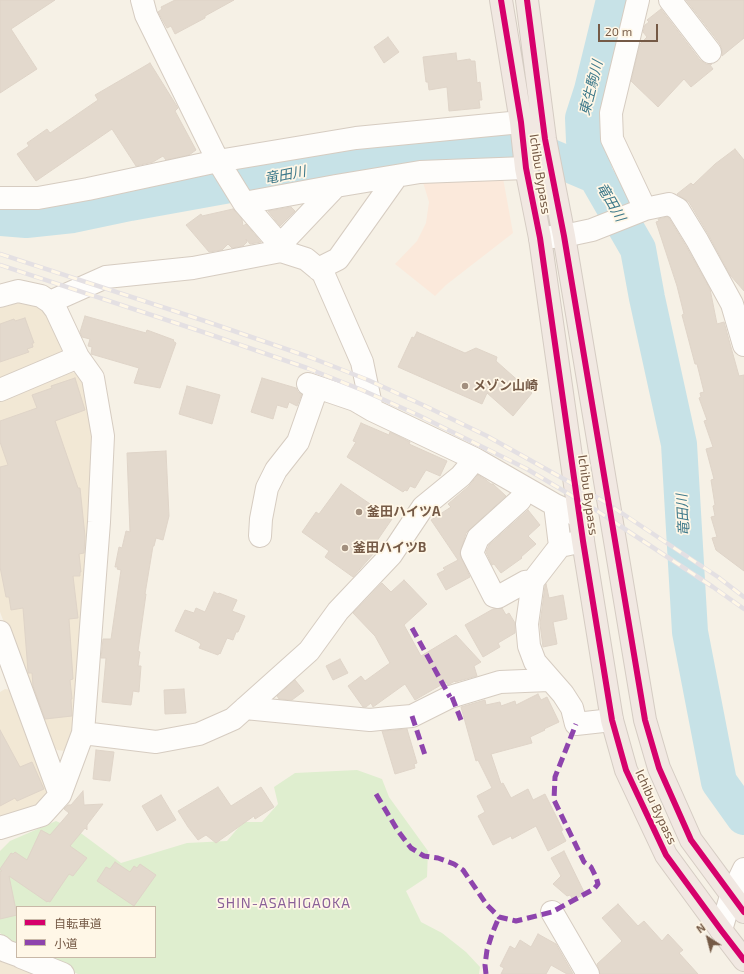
<!DOCTYPE html>
<html>
<head>
<meta charset="utf-8">
<style>
	body { margin:0 }
	#map { position:relative; width:744px; height:974px; overflow:hidden; background:#f6f1e6; font-family:"Exo 2","Noto Sans JP",sans-serif }
	canvas { display:block }
	.legend { position:absolute; left:16px; top:906px; width:140px; height:52px; box-sizing:border-box; background:#fff7e7; border:1px solid #c8b8a7; margin:0; padding:5px 7px; list-style:none; font-size:12px; color:#755a46 }
	.legend li { display:flex; align-items:center; gap:8px; height:20px }
	.legend b { width:20px; border:1px solid #c8b8a7 }
	.north { position:absolute; left:688px; top:918px; width:40px; height:40px; -webkit-text-stroke:3px #fff7e7; paint-order:stroke; rotate:324deg; font-size:11px; font-weight:700; line-height:16px; text-align:center; color:#755a46 }
	.north::after { content:''; display:block; margin:auto; width:14px; height:18px; background:#755a46; clip-path:polygon(50% 0,100% 100%,50% 72%,0 100%) }
	.scale { position:absolute; left:598px; top:24px; width:60px; height:18px; box-sizing:border-box; border:2px solid #755a46; border-top:0; padding-left:5px; font-size:12px; line-height:14px; white-space:nowrap; color:#755a46; -webkit-text-stroke:3px #fff7e7; paint-order:stroke }
</style>
</head>
<body>
<div id="map">
<canvas width="744" height="974"></canvas>
<ul class="legend">
<li><b style="height:5px;background:#d6006c"></b>自転車道</li>
<li><b style="height:5px;background:#8e44ad"></b>小道</li>
</ul>
<div class="north">N</div>
<div class="scale">20 m</div>
</div>
<script>
const context = document.querySelector('canvas').getContext('2d');
context.lineJoin = 'round';
function paint(path, color) { context.fillStyle = color; context.fill(path, 'evenodd'); }
const toPath = rows => new Path2D(rows.map(r => 'M' + r).join(''));
function strokePath(path, color, width, dash) { context.strokeStyle = color; context.lineWidth = width; context.lineCap = dash ? 'butt' : 'round'; context.setLineDash(dash || []); context.stroke(path); }
function drawText(font, color, halo, rows, align = 'center') {
  context.font = font + ' "Exo 2","Noto Sans JP",sans-serif'; context.lineWidth = 3.5; context.setLineDash([]); context.textBaseline = 'middle'; context.strokeStyle = halo; context.fillStyle = color; for (const [text, x, y, turn = 0] of rows) {
    context.save(); context.translate(x, y); context.rotate((+turn || 0) * Math.PI / 180); context.textAlign = isNaN(turn) ? turn : align; if (halo) context.strokeText(text, 0, 0); context.fillText(text, 0, 0); context.restore();
  }
}
paint(toPath([
	[29,300,42,308,71,351,0,387,0,308],
	[72,372,80,375,85,380,98,436,75,736,65,751,57,750,50,743,0,612,0,402],
	[5,689,13,690,52,798,0,825,0,692],
	[0,951,51,974,0,974]
]), '#f2e8d5');
paint(toPath([
	[503,178,513,233,446,285,435,296,395,264,417,241,426,223,429,202,422,179]
]), '#fbe9db');
paint(toPath([
	[357,770,382,779,389,797,428,851,427,877,406,891,421,922,442,933,466,952,480,967,479,974,78,974,37,957,155,957,155,907,17,907,17,948,0,933,0,851,10,841,56,821,78,831,121,863,187,843,227,841,243,822,262,822,278,804,274,787,295,773]
]), '#dfeecf');
strokePath(toPath([
	[614,0,592,90,583,118,584,141,596,176,638,249,647,298,679,444,690,632,719,782,744,817],
	[0,218,26,220,73,215,130,203,346,164,494,149,537,151,596,176]
]), '#c7e2e7', 36);
const building = toPath([
	[0,0,55,0,11,29,37,69,0,93,0,0],
	[175,0,234,0,205,16,205,18,175,34,171,26,167,28,158,12,162,9,161,7,175,0],
	[686,0,744,0,744,38,722,56,722,50,720,44,686,0],
	[661,9,700,60,706,64,712,64,710,65,713,69,691,87,684,79,658,107,631,81,640,44,647,37,643,32,645,25,649,22,647,20,661,9],
	[388,37,399,52,384,63,374,47,388,37],
	[456,53,457,61,470,59,471,61,475,61,477,83,480,82,482,100,479,100,480,108,449,111,447,87,429,90,428,82,426,82,423,57,456,53],
	[150,63,178,108,175,111,196,150,189,155,166,160,163,156,153,162,136,166,112,129,36,181,17,154,29,146,27,143,47,129,50,133,98,100,95,95,150,63],
	[735,149,744,160,744,291,730,275,708,234,689,202,677,194,691,183,693,185,715,164,735,149],
	[291,207,295,211,280,226,268,211,291,207],
	[233,209,242,219,243,226,246,224,261,242,250,244,246,239,247,242,243,246,232,248,228,244,222,250,209,252,186,225,201,214,202,216,233,209],
	[667,217,669,218,686,246,710,289,717,324,724,322,739,376,744,375,744,571,716,550,712,538,717,537,711,517,715,516,713,506,715,505,711,480,714,479,706,449,713,447,704,421,707,420,699,398,701,397,700,393,704,392,697,364,695,364,686,330,682,315,684,314,677,286,656,222,659,221,658,219,667,217],
	[85,316,146,333,147,330,174,340,173,341,176,343,160,388,134,383,139,368,91,354,92,347,88,346,90,339,82,337,80,332,85,316],
	[25,318,34,343,32,343,33,347,27,349,29,352,0,362,0,324,14,319,15,321,25,318],
	[417,332,465,353,476,348,497,357,496,361,532,393,513,416,487,393,482,404,398,367,412,337,414,338,417,332],
	[75,378,85,410,55,421,78,488,80,488,85,536,84,553,79,554,81,572,80,572,80,576,73,576,78,618,69,619,73,679,70,680,72,699,71,699,72,716,45,719,33,686,32,673,28,673,28,671,23,608,11,610,9,597,6,597,0,567,0,467,8,465,0,442,0,421,37,408,32,395,52,388,51,386,75,378],
	[262,378,296,388,298,392,302,394,297,406,289,402,287,408,277,405,273,419,251,412,262,378],
	[187,386,220,395,212,424,179,414,187,386],
	[361,423,389,435,390,432,410,442,409,444,447,461,440,476,426,470,415,488,410,486,407,491,405,490,403,492,347,457,356,442,353,441,361,423],
	[166,451,169,516,163,540,156,538,154,546,153,546,145,594,146,594,138,651,140,652,138,666,141,666,139,692,133,691,131,705,102,702,106,658,101,658,103,639,111,639,121,570,117,569,118,567,115,567,119,547,122,548,126,531,130,532,127,453,166,451],
	[478,475,486,480,491,484,493,484,506,496,470,529,466,533,460,554,470,577,446,590,437,574,445,570,443,568,458,560,431,520,451,507,448,504,469,486,478,475],
	[341,484,392,519,370,551,374,553,353,577,325,557,329,551,302,532,316,512,319,514,341,484],
	[528,510,540,525,528,536,536,544,521,557,522,558,501,573,494,564,492,565,486,552,489,545,528,510],
	[404,580,427,604,404,625,421,656,456,635,481,662,474,666,477,676,455,682,455,681,448,685,446,682,415,700,405,684,373,707,371,703,366,707,363,707,348,686,361,676,365,681,390,663,375,636,353,613,382,583,391,592,404,580],
	[546,584,549,598,563,595,567,619,553,622,557,644,543,647,540,624,545,586,546,584],
	[214,592,218,594,219,593,237,600,232,611,245,616,238,632,236,632,233,640,227,638,220,654,219,653,218,655,199,648,201,644,197,641,175,631,185,610,194,613,196,608,205,612,214,592],
	[502,608,506,615,509,613,515,623,515,633,498,643,500,647,483,657,465,625,493,609,502,608],
	[340,659,348,673,333,680,326,666,340,659],
	[295,680,304,691,292,700,279,699,277,696,295,680],
	[184,689,186,713,165,714,164,690,184,689],
	[538,694,541,700,547,697,559,722,544,729,545,730,530,737,532,743,491,754,501,784,503,783,511,798,528,789,533,800,545,794,563,830,561,831,566,841,548,851,536,826,512,839,511,836,493,845,478,816,485,812,477,796,492,788,478,760,476,761,461,707,485,700,486,705,500,702,501,706,515,701,516,705,538,694],
	[407,729,417,763,414,764,415,768,395,774,382,731,407,729],
	[0,730,20,767,32,762,44,789,17,801,15,798,0,806,0,730],
	[96,750,114,752,110,781,93,779,96,750],
	[218,787,231,806,261,787,274,807,255,819,254,816,216,843,206,835,198,840,188,827,178,811,218,787],
	[83,791,84,805,103,804,87,825,87,830,85,828,70,846,87,858,73,876,69,874,50,902,48,901,47,902,9,876,17,915,0,919,0,871,2,871,0,869,11,853,13,854,15,852,27,860,41,830,50,835,69,813,64,809,68,805,71,805,83,791],
	[161,795,176,820,157,831,142,806,161,795],
	[564,851,585,894,573,900,570,895,567,896,553,884,561,876,551,858,564,851],
	[115,862,130,872,134,866,137,868,140,864,156,875,134,906,97,881,106,867,110,869,115,862],
	[618,904,638,926,644,921,662,941,668,934,683,950,679,953,698,974,600,974,597,964,622,941,602,918,618,904],
	[538,934,556,944,573,974,567,974,551,965,546,974,501,974,504,968,500,966,510,946,515,949,520,940,531,947,538,934]
]);
paint(building, '#e3d9cd');
strokePath(building, '#dfd4c8', 1);
const minor = toPath([
	[142,0,146,15,218,161,244,203,275,239,281,244],
	[638,0,611,113,612,139,645,209],
	[670,0,710,52],
	[0,198,38,198,88,189,218,161,356,138,521,122],
	[244,203,336,186,420,172,526,168],
	[540,238,564,236,592,230,645,209,669,204,678,209,697,240,732,304,744,345],
	[281,251,281,244,336,186],
	[318,269,338,259,397,176],
	[0,296,18,291,41,296,50,302,56,310,78,357,93,378,103,436,99,522,83,733,60,795,42,815,0,828],
	[50,302,106,277,193,268,281,251,306,259,323,273,362,362,372,410],
	[308,384,355,400,372,410,475,459,555,505,579,516],
	[0,390,78,357],
	[520,500,478,538,472,553,494,596,498,597,525,582,533,581],
	[555,505,560,546],
	[260,536,261,519,267,488,276,470,298,442,317,388],
	[583,541,560,546,533,581,527,624,529,646,535,662,563,694,572,708,576,724,612,720],
	[0,632,60,795],
	[245,708,370,720,389,718,412,716,450,697,500,682,549,680],
	[83,733,156,742,199,734,233,719,309,651,338,611,391,555,423,507,461,476,475,459],
	[552,912,588,974],
	[721,930,731,896,744,869],
	[0,946,6,951,17,955],
	[21,957,63,974]
]);
const highway = toPath([
	[501,0,521,122,526,168,540,238,583,541,612,720,626,770,666,855,721,930,744,960],
	[527,0,545,139,564,236,645,720,659,768,691,840,744,912]
]);
strokePath(minor, '#d6ccc1', 24);
strokePath(highway, '#d5ccc3', 24);
strokePath(minor, '#fefdfb', 22);
strokePath(highway, '#f1e8e2', 22);
const rail = toPath([
	[0,254,205,321,312,358,368,380,423,405,487,436,605,502,718,577,744,597],
	[0,265,200,331,307,368,362,390,418,415,527,469,599,512,713,587,744,609]
]);
strokePath(rail, '#e4e0e3', 4.5);
strokePath(rail, '#fff7e7', 3, [9]);
strokePath(toPath([
	[412,628,450,697],
	[452,697,461,720],
	[412,716,425,755],
	[376,794,398,831,411,848,424,856,438,858,454,864,463,870,487,905,499,917,516,921,552,912,594,889,598,884,596,877,591,867,584,862,554,800,555,777,576,724],
	[486,974,485,965,487,950,492,934,499,917]
]), '#8e44ad', 5, [10, 5]);
strokePath(toPath([
	[501,0,521,122,526,168,540,238,583,541,612,720,626,770,666,855,721,930,744,960],
	[527,0,545,139,564,236,645,720,659,768,691,840,744,912]
]), '#d6006c', 6);
for (const [x, y, r, color] of [
	[465,386,4,"#a28f7e"],
	[359,512,4,"#a28f7e"],
	[345,548,4,"#a28f7e"]
]) { const dot = new Path2D(); dot.arc(x, y, r, 0, 2 * Math.PI); context.fillStyle = color; context.fill(dot); strokePath(dot, '#fff7e7', 1.5); }
drawText('13px', '#755a46', '#fff7e7', [
	["Ichibu Bypass",540,174,81],
	["Ichibu Bypass",588,495,82],
	["Ichibu Bypass",656,807,65]
]);
drawText('bold 13px', '#755a46', '#fff7e7', [
	["メゾン山崎",473,386],
	["釜田ハイツA",367,512],
	["釜田ハイツB",353,548]
], 'left');
drawText('italic 14px', '#3e798a', '#fff7e7', [
	["東生駒川",591,88,-76],
	["竜田川",285,175,-11],
	["竜田川",611,202,60],
	["竜田川",683,515,-93]
]);
context.letterSpacing = '1px';
drawText('14px', '#8a6199', '#fff7e7', [
	["SHIN-ASAHIGAOKA",284,903]
]);
context.letterSpacing = '0px';
</script>
</body>
</html>
